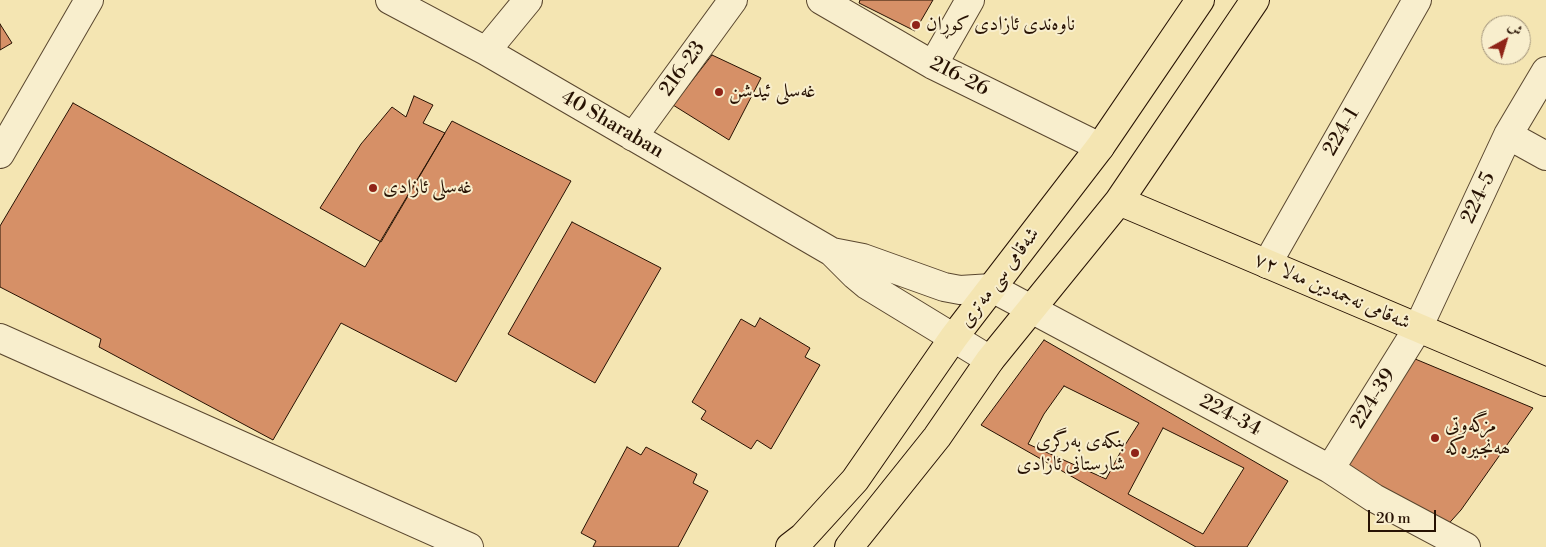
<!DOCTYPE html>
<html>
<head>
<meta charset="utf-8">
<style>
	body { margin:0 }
	#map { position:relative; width:1546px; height:547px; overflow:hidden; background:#f4e5b2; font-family:"Libre Bodoni",Amiri,serif }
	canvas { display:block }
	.north { position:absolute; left:1481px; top:15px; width:50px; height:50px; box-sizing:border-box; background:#f8eecd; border:1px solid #a4967c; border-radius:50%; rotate:39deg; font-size:14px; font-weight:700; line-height:20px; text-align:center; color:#271203 }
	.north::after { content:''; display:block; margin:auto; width:18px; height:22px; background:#8f2418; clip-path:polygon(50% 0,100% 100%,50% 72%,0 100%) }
	.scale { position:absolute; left:1368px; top:510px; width:68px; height:22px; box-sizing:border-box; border:2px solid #271203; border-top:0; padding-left:6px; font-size:15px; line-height:18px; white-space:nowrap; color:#271203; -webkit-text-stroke:4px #f8eecd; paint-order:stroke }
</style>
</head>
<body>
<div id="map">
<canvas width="1546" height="547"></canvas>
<div class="north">ش</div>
<div class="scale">20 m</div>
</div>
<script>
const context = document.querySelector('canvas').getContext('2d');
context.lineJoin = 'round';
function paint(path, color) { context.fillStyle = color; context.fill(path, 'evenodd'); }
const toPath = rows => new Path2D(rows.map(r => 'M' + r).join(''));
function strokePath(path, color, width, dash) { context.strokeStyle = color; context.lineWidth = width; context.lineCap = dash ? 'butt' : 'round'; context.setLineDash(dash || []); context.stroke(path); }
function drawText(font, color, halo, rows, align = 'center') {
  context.font = font + ' "Libre Bodoni",Amiri,serif'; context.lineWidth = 4; context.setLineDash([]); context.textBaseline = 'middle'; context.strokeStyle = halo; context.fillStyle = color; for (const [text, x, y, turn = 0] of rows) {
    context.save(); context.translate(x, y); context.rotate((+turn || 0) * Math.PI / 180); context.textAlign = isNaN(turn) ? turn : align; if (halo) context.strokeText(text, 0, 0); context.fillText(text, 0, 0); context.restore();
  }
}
const building = toPath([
	[860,0,933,0,915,31,859,3,860,0],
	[0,24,12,43,0,50,0,24],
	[712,55,761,78,729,140,673,105,712,55],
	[414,96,433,105,423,123,445,133,381,242,320,208,361,144,392,107,406,117,414,96],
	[73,103,365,267,452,121,571,181,456,382,341,323,273,440,99,347,101,339,0,287,0,226,73,103],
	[572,222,661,268,595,383,508,334,572,222],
	[760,318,810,348,805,357,820,365,771,449,757,440,751,449,701,419,706,411,692,402,741,319,755,327,760,318],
	[1044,340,1288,481,1247,547,1196,547,981,425,1044,340],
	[1408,356,1533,408,1461,510,1443,530,1340,468,1408,356],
	[1064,386,1139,423,1120,453,1106,479,1028,444,1044,414,1064,386],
	[1163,428,1244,468,1203,534,1128,494,1163,428],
	[627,447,641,455,646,447,697,474,693,483,708,491,678,547,593,547,596,541,581,533,627,447]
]);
paint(building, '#d69067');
strokePath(building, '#271203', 1);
const minor = toPath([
	[390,0,486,51,832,252,855,275,867,285,990,360],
	[821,0,933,65,1100,147],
	[486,51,528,0],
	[933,65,970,0],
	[1508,135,1546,156],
	[633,137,733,0],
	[0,154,89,0],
	[832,252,863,258,944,287,960,290,992,288,1330,469,1374,498,1466,547],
	[1267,264,1417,0],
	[0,338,469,547],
	[1330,469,1418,328,1508,135,1546,71]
]);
const major = toPath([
	[1119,201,1546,382],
	[790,547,803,537,855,480,954,337,1100,147,1200,0],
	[849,547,937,437,990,360,1119,201,1255,0]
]);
strokePath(minor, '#5a472f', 30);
strokePath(major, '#271203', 30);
strokePath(minor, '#f8eecd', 28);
strokePath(major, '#f4e5b2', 28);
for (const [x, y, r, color] of [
	[916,25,5,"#8f2418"],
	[719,92,5,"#8f2418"],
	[373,188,5,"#8f2418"],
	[1435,438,5,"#8f2418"],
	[1135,453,5,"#8f2418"]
]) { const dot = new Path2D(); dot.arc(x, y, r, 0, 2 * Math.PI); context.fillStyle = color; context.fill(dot); strokePath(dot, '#f8eecd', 2); }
drawText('20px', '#271203', '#f8eecd', [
	["ناوەندی ئازادی کوڕان",926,25],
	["غەسلی ئیدشن",729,92],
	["غەسلی ئازادی",383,188],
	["مزگەوتی",1445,426],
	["ھەنجیرەکە",1445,449],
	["بنکەی بەرگری",1125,442,"right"],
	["شارستانی ئازادی",1125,465,"right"]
], 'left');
drawText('20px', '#271203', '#f8eecd', [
	["216-23",683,69,-54],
	["216-26",959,77,27],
	["40 Sharaban",612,125,30],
	["224-1",1342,132,-60],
	["224-5",1479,198,-65],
	["شەقامی سی مەتری",1000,278,-53],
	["شەقامی نەجمەدین مەلا ٧٢",1332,292,23],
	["224-39",1374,399,-58],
	["224-34",1230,416,28]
]);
</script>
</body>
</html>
